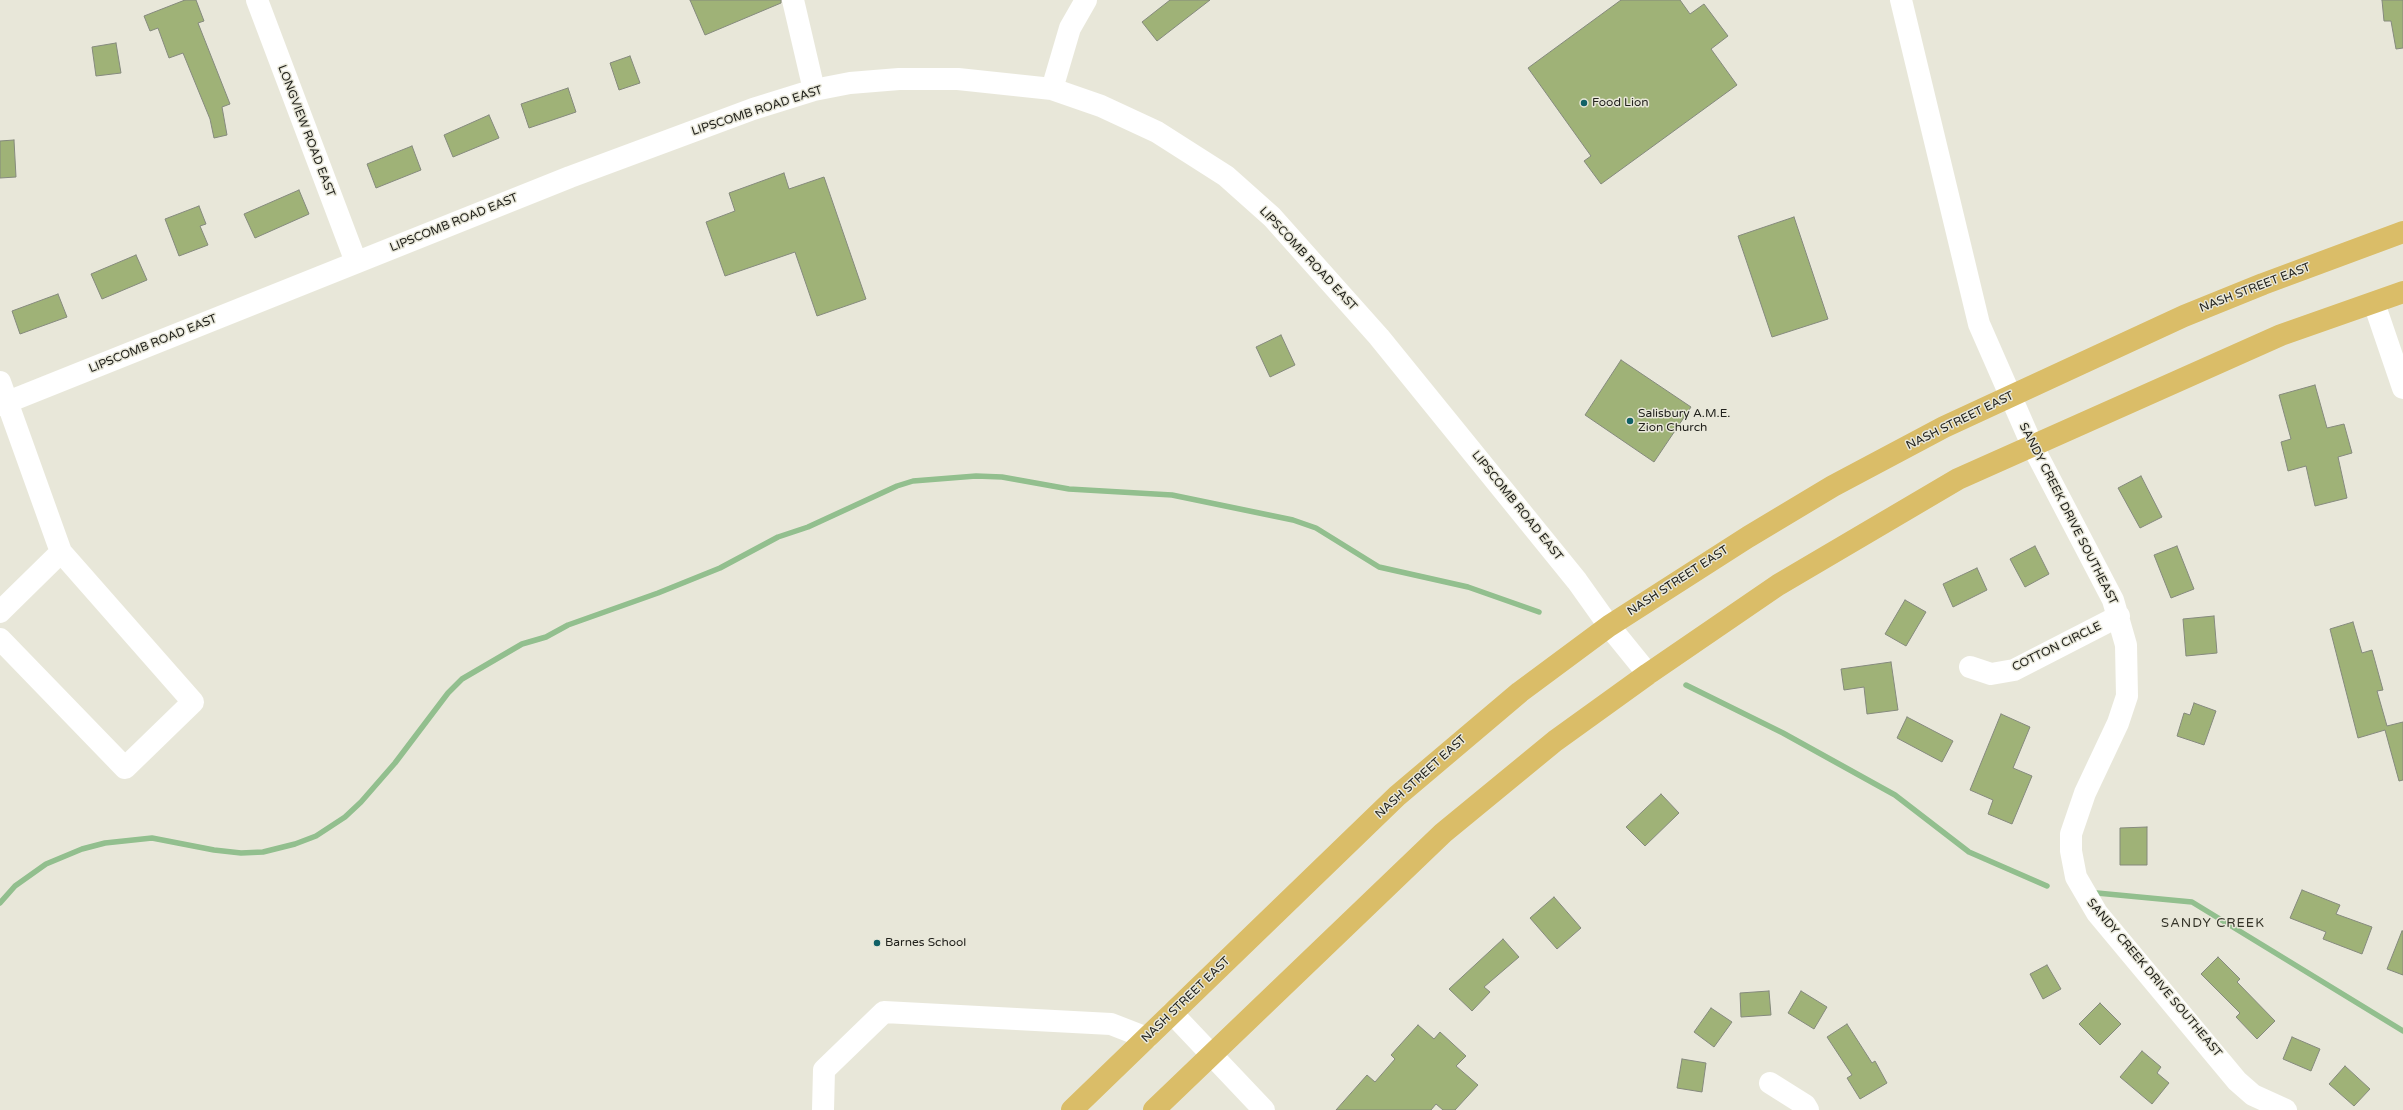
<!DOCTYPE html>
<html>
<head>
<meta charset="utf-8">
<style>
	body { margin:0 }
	canvas { display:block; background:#e8e7d9 }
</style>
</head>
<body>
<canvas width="2403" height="1110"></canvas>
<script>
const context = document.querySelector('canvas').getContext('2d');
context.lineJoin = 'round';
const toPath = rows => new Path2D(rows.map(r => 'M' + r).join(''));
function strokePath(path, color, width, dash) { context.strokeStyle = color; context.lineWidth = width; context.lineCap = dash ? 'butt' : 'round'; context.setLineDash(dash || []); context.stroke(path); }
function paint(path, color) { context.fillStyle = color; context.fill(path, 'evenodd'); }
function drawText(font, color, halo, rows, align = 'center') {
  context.font = font + ' "Varela Round",sans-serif'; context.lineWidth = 3; context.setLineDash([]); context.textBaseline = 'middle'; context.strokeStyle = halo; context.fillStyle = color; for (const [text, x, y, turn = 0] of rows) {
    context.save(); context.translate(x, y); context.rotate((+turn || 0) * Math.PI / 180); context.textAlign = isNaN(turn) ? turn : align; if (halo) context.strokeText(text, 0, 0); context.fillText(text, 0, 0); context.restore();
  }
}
strokePath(toPath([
	[1686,685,1783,733,1895,795,1969,852,2047,886],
	[2097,893,2192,902,2403,1031],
	[0,903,15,886,46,864,82,849,105,843,152,838,214,850,241,853,263,852,295,844,316,836,345,817,361,802,395,763,448,693,462,679,522,644,546,637,568,625,658,593,720,568,778,537,808,527,897,486,913,481,976,476,1002,477,1069,489,1172,495,1293,520,1316,528,1379,567,1468,587,1539,612]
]), '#92bf8e', 5.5);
const building = toPath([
	[185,0,196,0,204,21,198,23,230,104,222,107,227,135,214,138,210,119,183,53,169,58,158,28,150,31,144,16,185,0],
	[690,0,781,0,781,3,705,35,690,0],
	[1170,0,1210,0,1157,41,1142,22,1170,0],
	[1621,0,1680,0,1690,14,1704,4,1728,36,1711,49,1737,85,1601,184,1584,161,1591,156,1528,68,1621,0],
	[2382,0,2403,0,2403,48,2396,49,2391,21,2384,21,2382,0],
	[116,43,121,73,96,76,92,47,116,43],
	[630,56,640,83,619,90,610,63,630,56],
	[568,88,576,112,529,128,521,104,568,88],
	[489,115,499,138,453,157,444,135,489,115],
	[14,140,16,177,0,178,0,141,14,140],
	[412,146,421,170,376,188,367,164,412,146],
	[784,173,789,189,824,177,866,299,817,316,795,252,725,276,706,222,735,211,729,193,784,173],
	[299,190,309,214,255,238,244,214,299,190],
	[199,206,206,224,200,226,208,245,179,256,165,219,199,206],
	[1794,217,1828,319,1772,337,1738,236,1794,217],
	[136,255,147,280,102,299,91,274,136,255],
	[58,294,67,317,20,334,12,311,58,294],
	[1281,335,1295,365,1270,377,1256,347,1281,335],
	[1621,360,1691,407,1654,462,1585,415,1621,360],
	[2315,385,2327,428,2344,424,2352,453,2338,457,2347,498,2315,506,2306,466,2288,471,2281,442,2291,439,2279,395,2315,385],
	[2141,476,2162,517,2140,528,2118,488,2141,476],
	[2035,546,2049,574,2025,587,2010,559,2035,546],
	[2177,546,2194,589,2171,598,2154,555,2177,546],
	[1977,568,1987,590,1953,607,1943,584,1977,568],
	[1905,600,1926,612,1906,646,1885,634,1905,600],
	[2214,616,2217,653,2186,656,2183,619,2214,616],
	[2353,622,2362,653,2372,650,2383,690,2377,691,2387,726,2403,722,2403,780,2399,781,2385,730,2358,738,2330,629,2353,622],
	[1891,662,1898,710,1867,714,1864,687,1844,690,1841,669,1891,662],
	[2194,703,2216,711,2204,745,2177,736,2184,713,2190,715,2194,703],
	[2001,714,2030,727,2013,768,2032,776,2012,824,1988,814,1993,800,1970,790,2001,714],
	[1907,717,1953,741,1942,762,1897,738,1907,717],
	[1661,794,1679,813,1645,846,1626,827,1661,794],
	[2147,827,2147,865,2120,865,2120,828,2147,827],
	[2302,890,2340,905,2336,914,2372,927,2362,954,2323,939,2326,932,2290,918,2302,890],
	[1554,897,1581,928,1557,949,1530,918,1554,897],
	[2402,931,2403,931,2403,975,2387,969,2402,931],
	[1503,939,1519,957,1484,987,1490,992,1472,1011,1449,989,1503,939],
	[2218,957,2240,979,2237,982,2275,1021,2257,1039,2236,1017,2240,1013,2201,974,2218,957],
	[2047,965,2061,989,2043,999,2030,974,2047,965],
	[1769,991,1771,1015,1741,1017,1740,993,1769,991],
	[1801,991,1827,1007,1814,1029,1788,1013,1801,991],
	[2100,1003,2121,1024,2100,1045,2079,1024,2100,1003],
	[1711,1008,1732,1022,1714,1047,1694,1032,1711,1008],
	[1847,1024,1872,1063,1875,1061,1887,1083,1860,1099,1847,1078,1852,1075,1827,1037,1847,1024],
	[1418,1025,1434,1039,1440,1032,1466,1056,1456,1066,1478,1085,1455,1110,1443,1110,1436,1104,1431,1110,1336,1110,1367,1075,1375,1082,1395,1059,1391,1055,1418,1025],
	[2292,1037,2320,1049,2311,1071,2283,1059,2292,1037],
	[2142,1051,2161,1067,2157,1073,2169,1083,2152,1104,2120,1077,2142,1051],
	[1682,1059,1706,1063,1702,1092,1677,1088,1682,1059],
	[2345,1066,2370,1089,2354,1106,2329,1084,2345,1066]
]);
paint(building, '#9fb277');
strokePath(building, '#858a7d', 1);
strokePath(toPath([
	[257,0,356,262],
	[793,0,814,90],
	[1901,0,1979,324,2032,445,2113,600,2126,645,2127,696,2118,723,2085,793,2071,834,2071,851,2076,877,2097,913,2237,1081,2253,1095,2286,1110],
	[1052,89,1070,28,1086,0],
	[2374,303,2403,388],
	[0,382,61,552,193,702,125,768,0,639],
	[0,405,570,177,753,109,814,90,850,83,899,79,958,79,1052,89,1101,106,1157,132,1226,176,1272,217,1379,337,1577,581,1609,626,1648,674],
	[0,612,61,552],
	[1970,667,1991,674,2014,670,2119,616],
	[1172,1013,1264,1110],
	[1770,1083,1805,1105,1808,1110],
	[823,1110,824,1070,884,1012,1111,1024,1147,1038]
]), '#fff', 22);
strokePath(toPath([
	[1072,1110,1397,796,1520,692,1609,626,1748,537,1833,486,1944,427,2184,316,2263,284,2403,232],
	[1154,1110,1443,833,1555,741,1648,674,1778,585,1958,479,2281,335,2403,292]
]), '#dabd68', 22);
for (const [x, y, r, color] of [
	[1584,103,4,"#106166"],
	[1630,421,4,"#106166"],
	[877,943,4,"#106166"]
]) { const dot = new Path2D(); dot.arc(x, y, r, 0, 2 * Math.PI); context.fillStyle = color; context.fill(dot); strokePath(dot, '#e8e7d9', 1.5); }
drawText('12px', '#22221d', '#e8e7d9', [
	["Food Lion",1592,103],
	["Salisbury A.M.E.",1638,414],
	["Zion Church",1638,428],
	["Barnes School",885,943]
], 'left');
drawText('12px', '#22221d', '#e8e7d9', [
	["LIPSCOMB ROAD EAST",757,111,-18],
	["LONGVIEW ROAD EAST",306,131,69],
	["LIPSCOMB ROAD EAST",454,223,-22],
	["LIPSCOMB ROAD EAST",1308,259,47],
	["NASH STREET EAST",2255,288,-21],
	["LIPSCOMB ROAD EAST",153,344,-22],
	["NASH STREET EAST",1960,421,-26],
	["LIPSCOMB ROAD EAST",1517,506,51],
	["SANDY CREEK DRIVE SOUTHEAST",2068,514,63],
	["NASH STREET EAST",1678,581,-33],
	["COTTON CIRCLE",2057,647,-26],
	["NASH STREET EAST",1421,777,-42],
	["SANDY CREEK DRIVE SOUTHEAST",2154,978,50],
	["NASH STREET EAST",1186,1000,-44]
]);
context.letterSpacing = '1px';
drawText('13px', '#343328', '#e8e7d9', [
	["SANDY CREEK",2213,924]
]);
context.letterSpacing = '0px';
</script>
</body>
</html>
